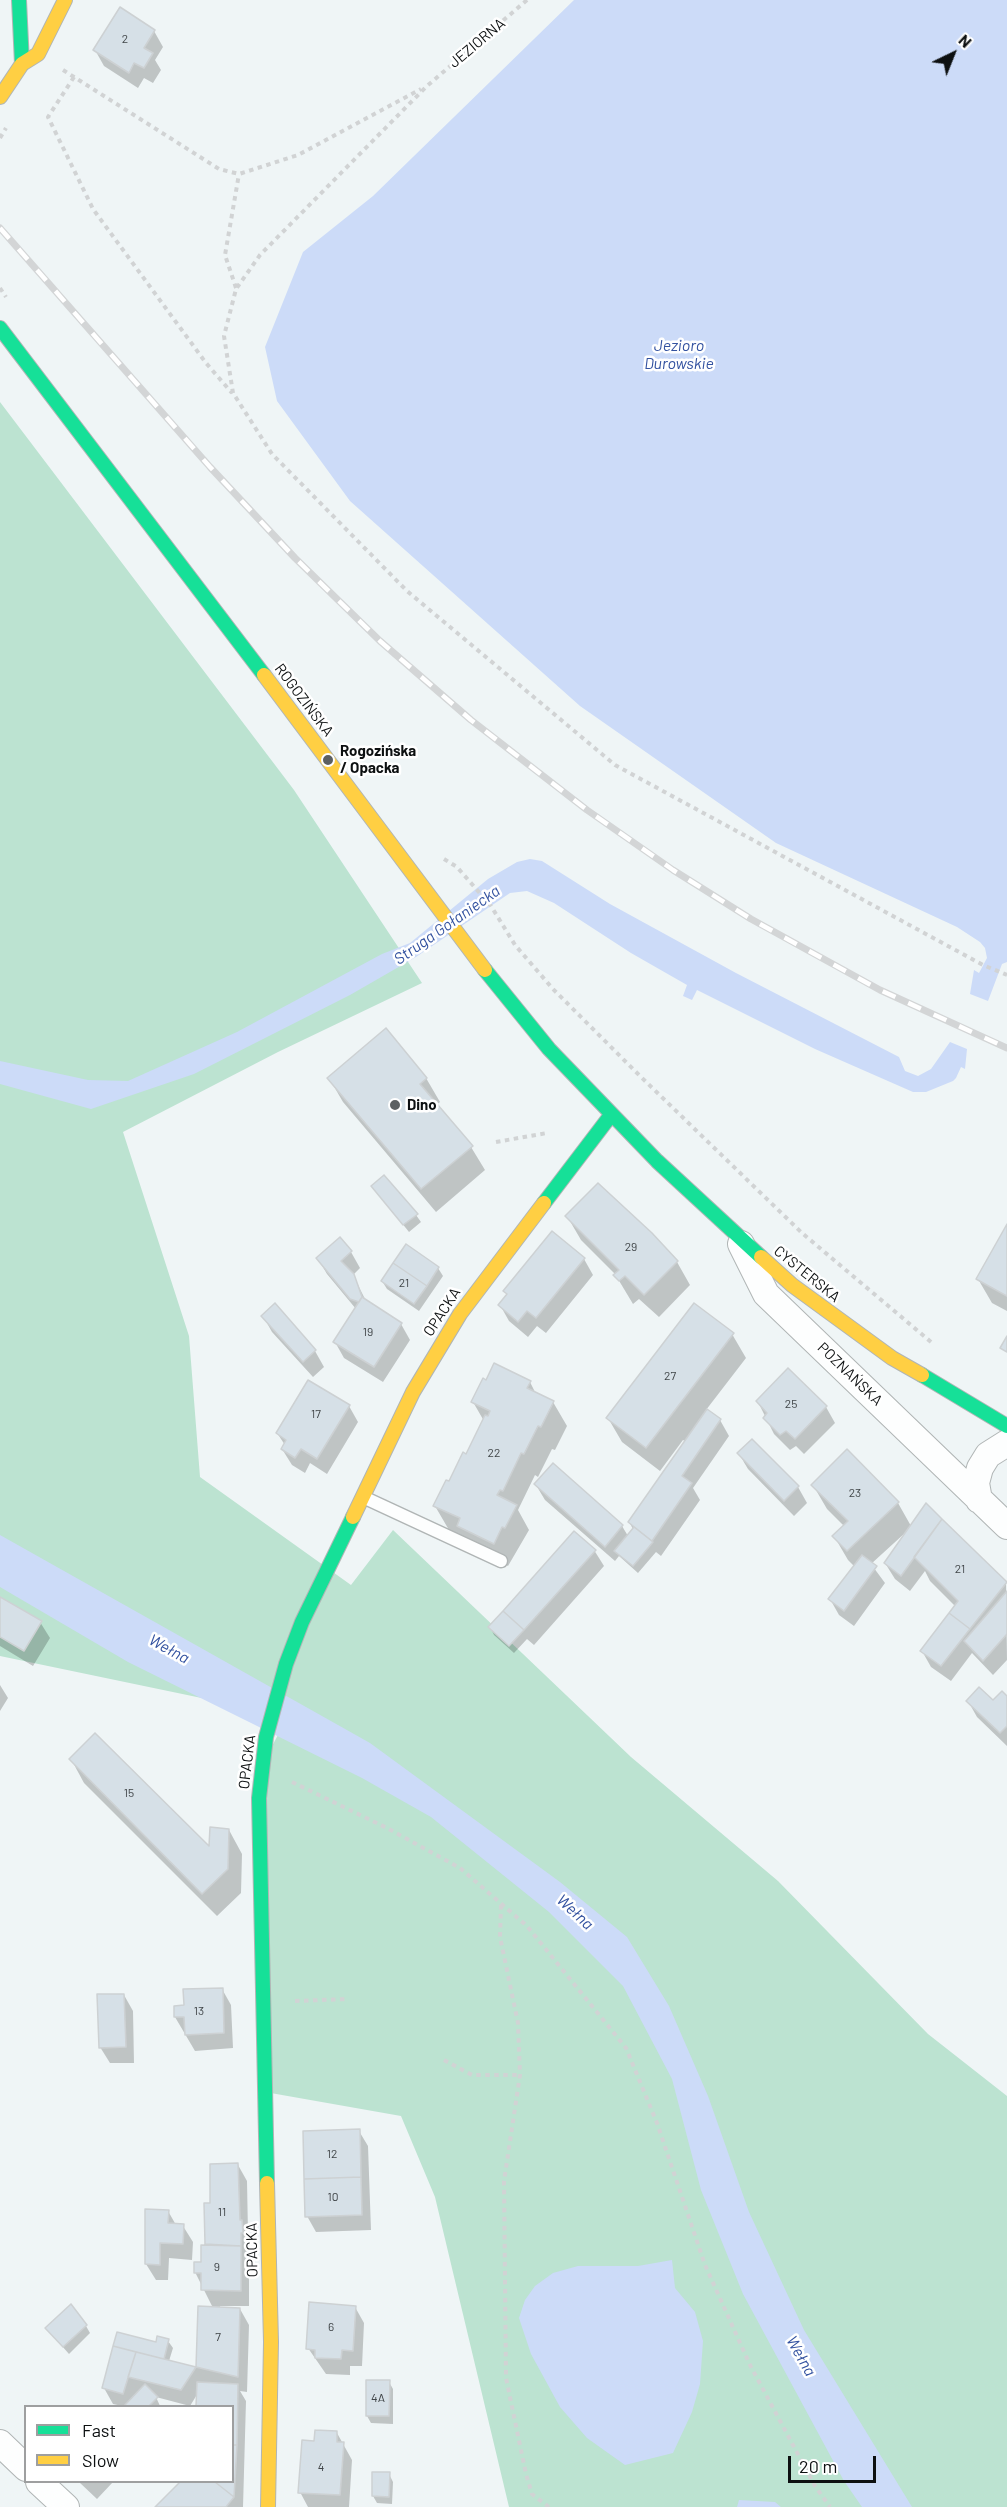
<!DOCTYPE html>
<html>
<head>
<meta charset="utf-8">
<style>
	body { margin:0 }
	#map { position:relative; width:1007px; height:2507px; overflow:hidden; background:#eff5f6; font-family:Barlow,sans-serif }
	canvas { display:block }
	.legend { position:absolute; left:24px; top:2405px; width:210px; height:78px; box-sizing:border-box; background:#fff; border:2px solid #9e9fa0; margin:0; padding:8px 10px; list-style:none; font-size:18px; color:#0d1011 }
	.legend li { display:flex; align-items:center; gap:12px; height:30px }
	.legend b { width:30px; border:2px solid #9e9fa0 }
	.north { position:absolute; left:923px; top:24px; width:60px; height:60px; -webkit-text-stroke:4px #fff; paint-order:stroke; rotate:43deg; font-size:16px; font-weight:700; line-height:24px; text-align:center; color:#0d1011 }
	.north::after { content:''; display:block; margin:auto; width:21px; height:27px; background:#0d1011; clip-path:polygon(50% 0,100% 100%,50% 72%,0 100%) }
	.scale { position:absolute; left:788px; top:2456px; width:88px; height:27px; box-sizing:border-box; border:3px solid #0d1011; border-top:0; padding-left:8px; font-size:18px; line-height:21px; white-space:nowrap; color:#0d1011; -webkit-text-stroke:4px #fff; paint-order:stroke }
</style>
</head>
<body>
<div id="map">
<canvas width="1007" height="2507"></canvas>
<ul class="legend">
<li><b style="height:8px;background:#16e098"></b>Fast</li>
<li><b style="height:8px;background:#ffcf43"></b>Slow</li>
</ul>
<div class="north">N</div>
<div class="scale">20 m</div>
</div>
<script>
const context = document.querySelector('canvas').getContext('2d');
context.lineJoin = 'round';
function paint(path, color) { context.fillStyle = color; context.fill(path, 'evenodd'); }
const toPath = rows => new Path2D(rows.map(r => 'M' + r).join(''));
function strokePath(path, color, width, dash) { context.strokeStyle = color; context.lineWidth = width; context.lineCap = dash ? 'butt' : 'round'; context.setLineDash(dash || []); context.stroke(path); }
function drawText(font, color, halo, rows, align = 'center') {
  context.font = font + ' Barlow,sans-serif'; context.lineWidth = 5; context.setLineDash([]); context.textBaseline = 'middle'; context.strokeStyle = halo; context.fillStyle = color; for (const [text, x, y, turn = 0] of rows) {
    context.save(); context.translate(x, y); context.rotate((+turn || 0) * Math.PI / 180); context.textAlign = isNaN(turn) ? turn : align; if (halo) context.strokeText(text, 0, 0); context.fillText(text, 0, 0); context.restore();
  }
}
paint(toPath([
	[0,402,294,790,422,983,278,1052,123,1132,189,1336,200,1477,351,1585,393,1530,631,1757,778,1881,928,2034,1007,2096,1007,2507,509,2507,435,2197,401,2116,265,2092,261,1767,288,1716,0,1656]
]), '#bce3d1');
paint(toPath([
	[574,0,1007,0,1007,962,1002,964,988,1001,970,994,974,970,979,973,987,958,985,948,980,942,957,927,776,843,580,706,350,501,277,401,265,347,303,252,373,196],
	[530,859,542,861,610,904,736,973,899,1057,905,1071,918,1076,931,1069,950,1042,967,1049,965,1069,961,1067,956,1078,953,1081,926,1092,913,1092,815,1049,697,990,692,1000,683,996,687,985,631,953,554,903,527,891,510,893,416,957,350,995,194,1074,91,1109,0,1084,0,1061,88,1080,128,1081,237,1032,382,954,410,943,488,879,517,862],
	[0,1535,370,1743,560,1882,627,1937,669,2006,708,2096,749,2212,804,2330,912,2507,862,2507,844,2481,743,2294,701,2190,672,2079,623,1986,549,1912,431,1817,362,1778,128,1662,0,1587],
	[672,2260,675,2288,695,2312,703,2341,700,2384,692,2412,673,2453,625,2465,587,2438,560,2407,531,2354,519,2318,525,2300,535,2286,553,2273,578,2266,638,2266],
	[739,2500,775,2502,781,2507,737,2507]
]), '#ccdbf8');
paint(toPath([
	[154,31,163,47,155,60,161,70,153,83,144,78,138,88,104,66,95,50],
	[329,1078,426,1078,440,1102,436,1105,471,1147,485,1170,436,1212,343,1102],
	[373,1187,416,1215,421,1222,409,1232],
	[567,1216,677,1262,690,1285,659,1317,639,1299,633,1304,615,1274,581,1240],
	[1007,1227,1007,1311,992,1303,978,1279],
	[339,1239,351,1252,360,1268,353,1275,366,1301,401,1324,410,1340,383,1382,344,1358,335,1342,356,1309,327,1274,318,1259],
	[406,1246,438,1268,443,1276,419,1311,387,1289,382,1281],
	[584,1259,593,1275,546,1333,537,1326,528,1337,509,1321,500,1305,507,1295,505,1291],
	[263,1316,315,1351,324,1367,313,1377,272,1332],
	[732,1334,746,1358,706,1410,720,1420,729,1436,693,1488,700,1500,661,1556,656,1552,638,1573,619,1556,615,1561,545,1500,536,1485,553,1465,622,1526,628,1536,633,1529,629,1522,686,1442,683,1440,660,1471,622,1442,608,1418],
	[530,1382,536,1394,553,1402,567,1426,555,1450,552,1449,538,1477,535,1475,518,1510,529,1530,508,1566,472,1549,465,1537,449,1530,435,1506,467,1456,484,1421,473,1402],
	[758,1402,826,1407,835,1423,804,1454,796,1446,790,1450,774,1434],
	[349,1406,358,1422,327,1474,310,1463,305,1473,292,1465,282,1449,285,1445,277,1433],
	[847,1451,898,1503,911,1526,1006,1583,1007,1660,993,1675,972,1653,951,1681,931,1667,922,1651,956,1607,930,1581,925,1571,910,1591,895,1579,885,1563,905,1533,871,1564,885,1583,854,1626,839,1615,830,1599,855,1567,848,1560,834,1536,844,1526,827,1509,813,1485],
	[739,1454,798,1487,807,1503,794,1516,748,1469],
	[594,1550,604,1566,534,1645,527,1639,514,1653,494,1635,490,1627],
	[0,1599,40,1622,50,1638,33,1666,0,1646],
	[0,1685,8,1698,0,1711],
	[1007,1698,1007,1746,977,1717,968,1701,993,1702],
	[71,1759,210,1850,229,1830,242,1854,241,1893,217,1916,84,1783],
	[222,1989,231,2005,233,2048,195,2051,175,2017,185,2007],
	[124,1995,133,2011,134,2063,110,2063,100,2047],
	[359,2131,368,2146,371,2230,316,2232,307,2216],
	[238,2165,247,2181,248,2234,251,2248,249,2249,249,2306,220,2306,220,2308,240,2309,249,2325,247,2392,240,2391,246,2401,243,2507,157,2507,182,2482,232,2482,232,2406,198,2406,198,2393,190,2406,156,2397,160,2406,122,2406,113,2404,104,2388,118,2334,157,2344,168,2341,173,2348,169,2361,197,2368,199,2308,213,2308,195,2272,203,2263,207,2246,206,2205,212,2204],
	[168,2211,176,2225,183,2226,193,2242,192,2260,169,2258,168,2280,156,2280,146,2264],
	[355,2307,364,2323,362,2366,350,2366,350,2375,326,2374,308,2348],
	[86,2326,90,2333,69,2354,47,2329],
	[389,2382,393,2389,393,2424,371,2423,367,2416],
	[337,2433,352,2460,349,2507,308,2507,300,2492,316,2442],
	[389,2474,393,2482,392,2504,377,2503,373,2496],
	[79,2482,113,2482,97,2499]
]), '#0003');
const building = toPath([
	[120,7,155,30,144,48,153,53,144,68,134,63,129,73,93,50,120,7],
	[386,1028,427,1078,420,1084,473,1146,421,1189,327,1078,386,1028],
	[384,1175,418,1214,403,1225,371,1186,384,1175],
	[598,1183,652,1233,678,1261,644,1295,625,1276,619,1281,613,1275,619,1270,565,1216,598,1183],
	[1007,1224,1007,1296,976,1279,1007,1224],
	[552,1231,585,1258,536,1318,527,1311,518,1322,498,1305,507,1294,503,1291,552,1231],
	[340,1237,352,1251,341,1261,354,1274,362,1297,359,1302,350,1299,316,1258,340,1237],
	[406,1244,439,1267,427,1286,393,1263,406,1244],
	[393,1263,427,1286,414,1304,381,1281,393,1263],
	[362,1297,402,1323,374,1367,333,1342,362,1297],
	[275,1303,316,1350,303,1362,261,1316,275,1303],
	[694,1303,734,1333,646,1448,606,1418,694,1303],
	[1007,1336,1007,1352,1000,1348,1007,1336],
	[494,1363,531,1381,527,1388,554,1401,541,1427,538,1426,524,1454,521,1453,503,1491,500,1490,497,1495,517,1505,505,1528,502,1527,494,1544,457,1526,460,1518,433,1506,446,1480,449,1481,463,1452,466,1454,485,1415,488,1416,490,1411,471,1402,483,1378,486,1380,494,1363],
	[788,1368,827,1406,795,1439,786,1431,780,1435,763,1418,767,1413,756,1401,788,1368],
	[308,1380,350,1405,317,1459,301,1449,295,1458,281,1449,286,1440,276,1433,308,1380],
	[707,1409,721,1419,682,1476,692,1483,652,1541,628,1522,707,1409],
	[752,1439,799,1486,784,1501,737,1453,752,1439],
	[847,1449,899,1502,847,1551,832,1536,848,1521,811,1485,847,1449],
	[553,1463,623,1525,605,1547,534,1484,553,1463],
	[926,1503,942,1519,901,1576,884,1563,926,1503],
	[942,1519,1007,1582,970,1629,949,1613,958,1601,914,1557,942,1519],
	[634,1527,653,1542,633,1566,614,1551,634,1527],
	[574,1531,596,1550,524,1630,503,1611,574,1531],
	[862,1555,877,1566,844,1611,828,1599,862,1555],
	[1007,1591,1007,1634,983,1661,964,1641,1007,1591],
	[0,1597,42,1621,24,1651,0,1637,0,1597],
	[503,1611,524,1630,509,1646,488,1627,503,1611],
	[949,1613,970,1629,941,1666,920,1651,949,1613],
	[979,1687,993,1700,1002,1691,1007,1696,1007,1726,1000,1733,966,1701,979,1687],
	[95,1733,209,1846,210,1827,229,1829,228,1869,202,1894,69,1759,95,1733],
	[223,1988,224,2033,185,2035,184,2017,174,2017,174,2006,184,2005,183,1989,223,1988],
	[97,1994,124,1994,126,2047,99,2048,97,1994],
	[360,2129,361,2177,304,2179,303,2131,360,2129],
	[238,2163,240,2220,242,2220,243,2233,241,2233,241,2246,205,2244,204,2203,210,2203,210,2164,238,2163],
	[361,2177,362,2215,305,2217,304,2179,361,2177],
	[145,2209,169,2210,168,2223,184,2224,183,2244,160,2243,160,2265,145,2264,145,2209],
	[201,2245,241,2246,241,2291,201,2290,201,2273,194,2273,194,2262,201,2262,201,2245],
	[309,2302,356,2306,353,2351,342,2350,341,2359,315,2358,315,2350,306,2349,309,2302],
	[71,2304,87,2325,63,2347,45,2328,71,2304],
	[198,2306,240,2308,238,2377,196,2367,198,2306],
	[117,2332,156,2342,157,2336,169,2339,164,2359,113,2346,117,2332],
	[113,2346,136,2352,123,2394,102,2388,113,2346],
	[136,2352,196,2367,181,2390,128,2377,136,2352],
	[366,2380,390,2380,389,2416,366,2416,366,2380],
	[197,2382,238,2384,237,2445,232,2445,232,2406,196,2406,197,2382],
	[145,2384,158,2397,149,2406,124,2406,145,2384],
	[315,2430,337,2431,337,2442,344,2442,340,2495,298,2493,302,2440,314,2441,315,2430],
	[232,2445,237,2445,234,2497,215,2482,232,2482,232,2445],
	[372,2472,390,2472,389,2497,372,2496,372,2472],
	[180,2482,215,2482,234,2497,226,2507,155,2507,180,2482]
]);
paint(building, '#d6e0e7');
strokePath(building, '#cdd1d3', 1.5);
const lane = toPath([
	[363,1497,501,1561]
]);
const street = toPath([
	[741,1244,766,1294,1007,1526],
	[979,1500,976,1483,980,1468,988,1455,1007,1443],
	[0,2443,26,2468],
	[39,2482,66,2507]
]);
const fast = toPath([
	[19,0,22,64],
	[0,328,264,675],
	[485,970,549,1049,657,1161,761,1257],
	[544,1203,611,1115],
	[922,1375,1007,1426],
	[267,2183,259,1798,266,1737,286,1664,302,1622,353,1517]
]);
const slow = toPath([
	[0,97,22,64,38,54,65,0],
	[264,675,485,970],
	[761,1257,792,1285,892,1358,922,1375],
	[353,1517,413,1392,460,1314,544,1203],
	[267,2183,271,2342,268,2507]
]);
strokePath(lane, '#b0b5b5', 15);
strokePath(street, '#b0b5b5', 28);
strokePath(fast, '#b0b5b5', 16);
strokePath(slow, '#b0b5b5', 16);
strokePath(toPath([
	[527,0,427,86,260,255,236,289,224,336,233,393,272,454,407,591,615,765,983,965,1007,975],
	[63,70,219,169,239,174,298,155,421,89],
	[74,77,48,117,93,209,206,363,232,393],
	[0,138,6,128],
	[0,288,6,297],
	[236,288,225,255,239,174],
	[444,859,457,867,491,906,515,945,553,989,639,1075,802,1233,931,1342],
	[496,1142,547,1133],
	[292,1782,387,1828,460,1868,527,1926,626,2048,657,2123,705,2265,750,2365,815,2486,830,2507],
	[501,1905,500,1937,518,2023,520,2075,504,2181,506,2378,526,2474,532,2494,549,2507],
	[295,2001,348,1999],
	[444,2060,472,2075,520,2075]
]), '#d1d3d4', 4, [4.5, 4.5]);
strokePath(lane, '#fdfefe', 12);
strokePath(street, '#fdfefe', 26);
strokePath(fast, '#16e098', 14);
strokePath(slow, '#ffcf43', 14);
const rail = toPath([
	[0,228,210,467,295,558,380,641,471,720,587,810,673,870,751,919,880,990,1007,1048]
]);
strokePath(rail, '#d3d5d6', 7);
strokePath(rail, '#fff', 4.5, [14]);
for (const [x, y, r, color] of [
	[328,760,6,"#5c6061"],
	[395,1105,6,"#5c6061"]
]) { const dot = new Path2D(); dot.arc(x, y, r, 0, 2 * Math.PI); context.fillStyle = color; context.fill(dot); strokePath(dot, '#fff', 2); }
drawText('12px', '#404548', null, [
	["2",125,39],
	["29",631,1247],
	["21",404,1283],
	["19",368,1332],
	["27",670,1376],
	["25",791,1404],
	["17",316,1414],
	["22",494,1453],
	["23",855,1493],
	["21",960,1569],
	["15",129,1793],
	["13",199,2011],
	["12",332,2154],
	["10",333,2197],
	["11",222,2212],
	["9",217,2267],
	["6",331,2327],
	["7",218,2337],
	["4A",378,2398],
	["4",321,2467]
]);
drawText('15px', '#0d1011', '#fff', [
	["JEZIORNA",477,43,-40],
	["ROGOZIŃSKA",304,700,53],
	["CYSTERSKA",807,1274,39],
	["OPACKA",442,1312,-57],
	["POZNAŃSKA",850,1374,44],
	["OPACKA",247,1762,-83],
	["OPACKA",252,2250,-91]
]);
drawText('bold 15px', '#0d1011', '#fff', [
	["Rogozińska",340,751],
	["/ Opacka",340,768],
	["Dino",407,1105]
], 'left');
drawText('italic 16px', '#3352a0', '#fff', [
	["Jezioro",679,346],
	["Durowskie",679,364],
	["Struga Gołaniecka",447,925,-35],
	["Wełna",169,1649,29],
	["Wełna",575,1912,43],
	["Wełna",801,2356,61]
]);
</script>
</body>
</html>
